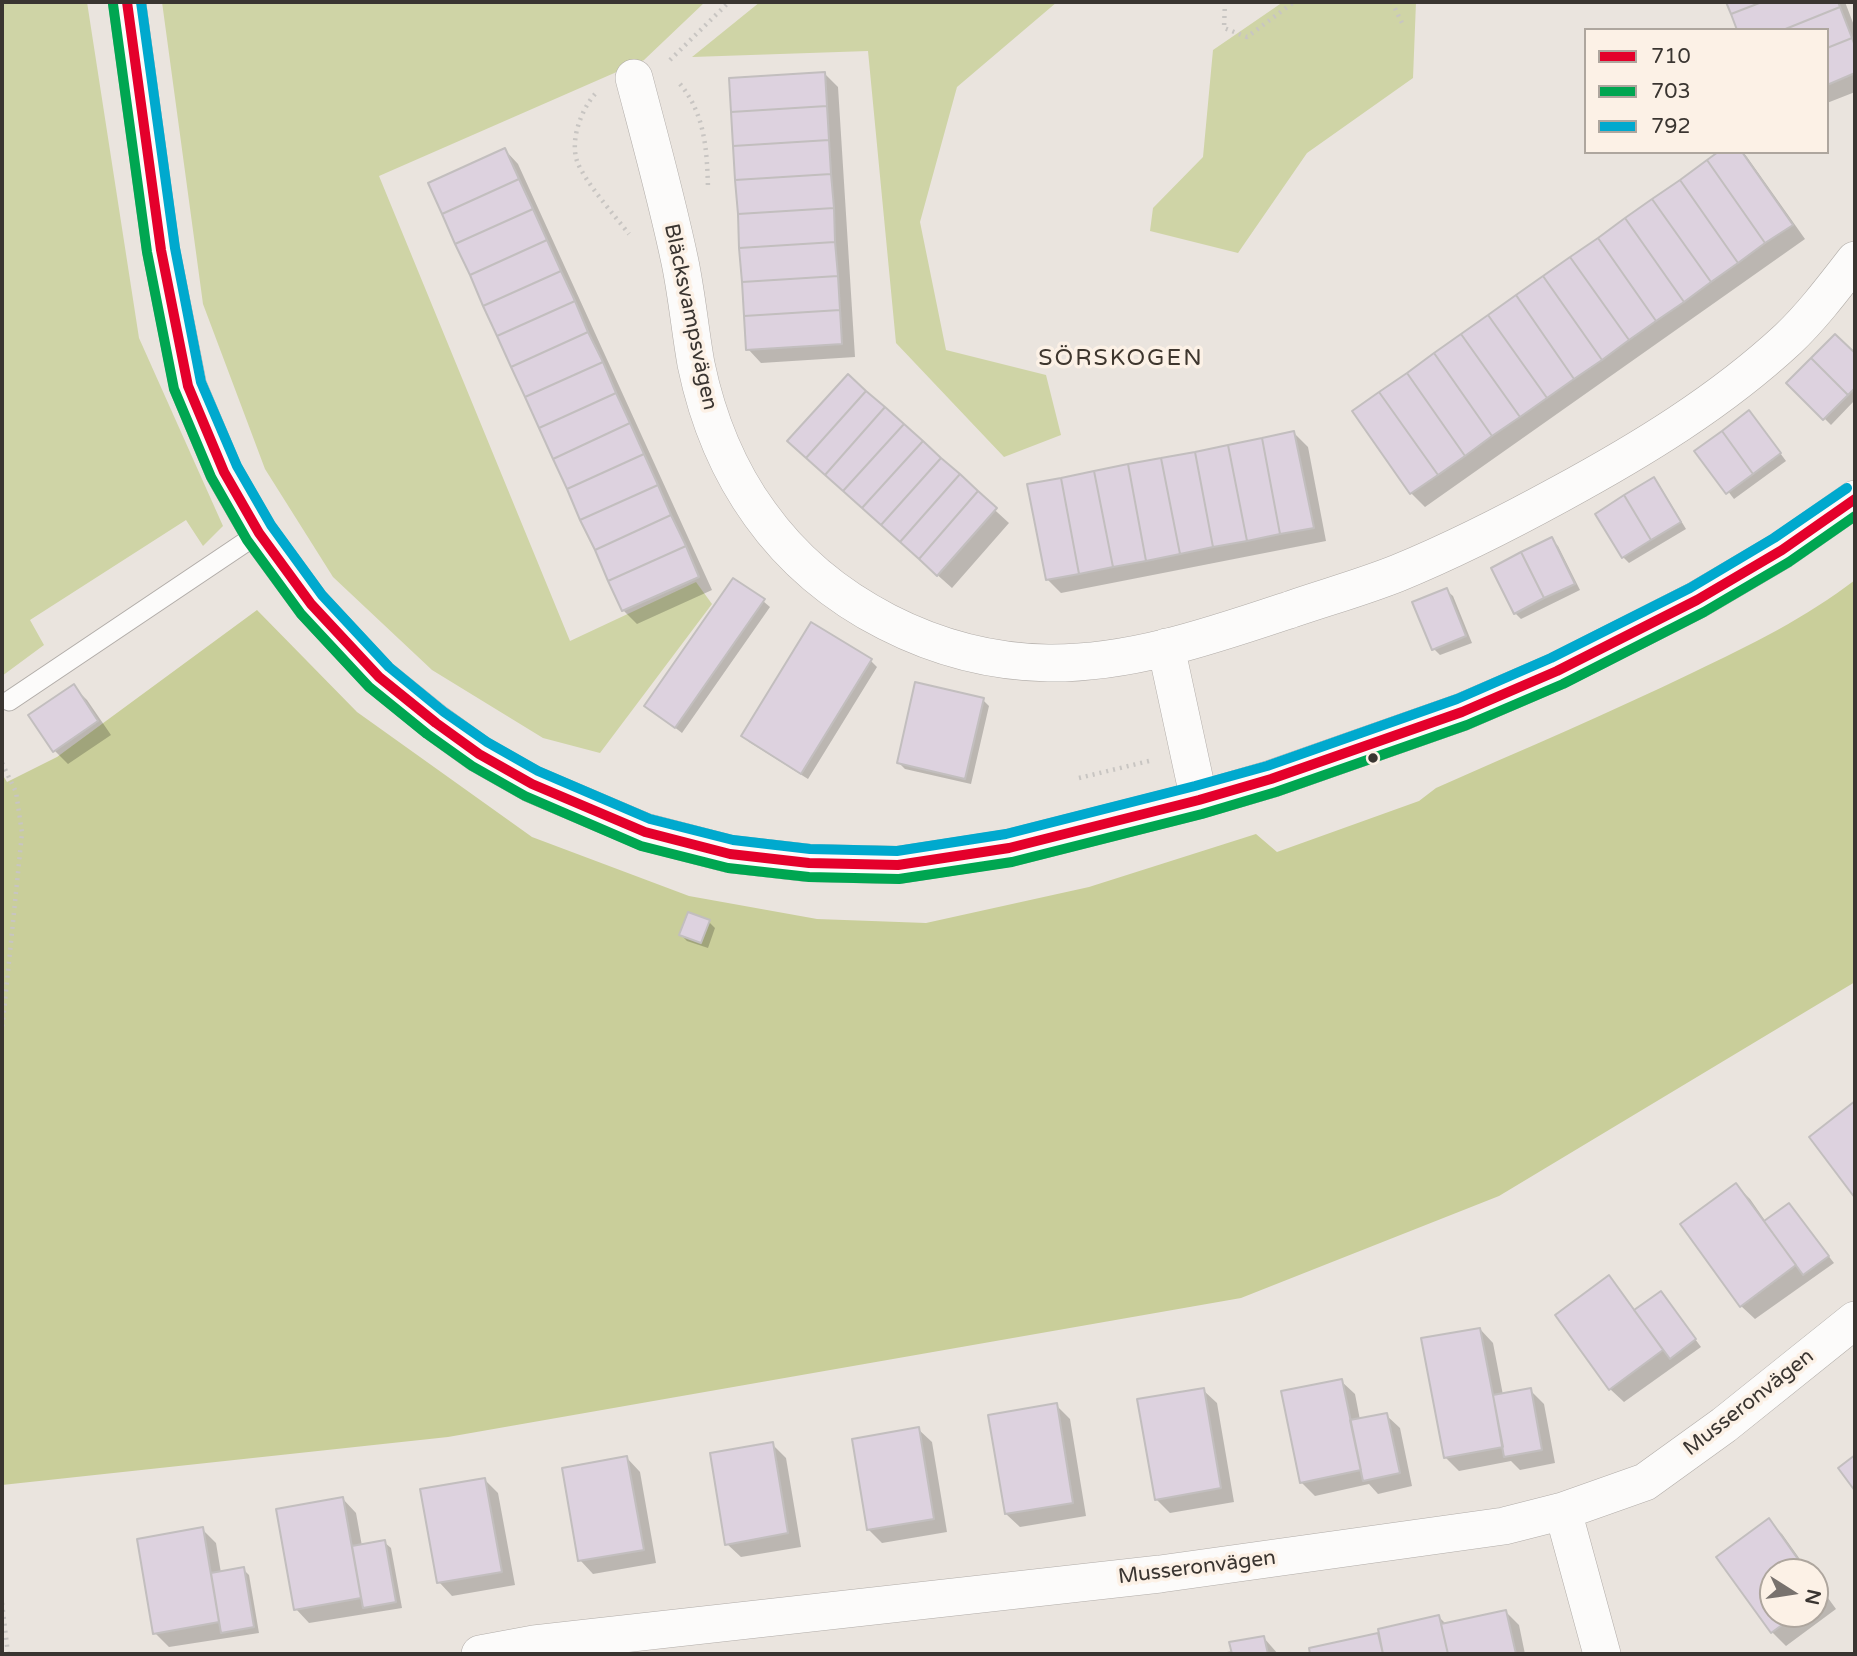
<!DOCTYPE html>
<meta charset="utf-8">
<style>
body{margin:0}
#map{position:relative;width:1857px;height:1656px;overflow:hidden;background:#eae4de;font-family:"Varela Round",sans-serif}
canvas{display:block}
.frame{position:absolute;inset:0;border:4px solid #3a3531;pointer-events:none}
.legend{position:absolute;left:1584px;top:28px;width:245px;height:126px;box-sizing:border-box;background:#fcf1e6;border:2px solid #aea69e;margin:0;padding:9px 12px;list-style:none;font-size:21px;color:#3a3531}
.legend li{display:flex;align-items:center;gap:14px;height:35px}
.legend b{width:35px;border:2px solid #aea69e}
.north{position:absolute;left:1759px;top:1558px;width:70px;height:70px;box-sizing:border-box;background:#fcf1e6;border:2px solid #aea69e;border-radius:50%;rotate:102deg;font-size:19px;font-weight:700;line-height:28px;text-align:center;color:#3a3531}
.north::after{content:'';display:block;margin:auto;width:24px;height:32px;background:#78726e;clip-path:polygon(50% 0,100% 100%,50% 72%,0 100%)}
</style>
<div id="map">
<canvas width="1857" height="1656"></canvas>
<div class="frame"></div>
<ul class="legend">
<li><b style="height:9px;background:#e4002b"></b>710</li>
<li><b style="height:9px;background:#00a651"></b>703</li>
<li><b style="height:9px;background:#00a9ce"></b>792</li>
</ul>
<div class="north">N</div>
</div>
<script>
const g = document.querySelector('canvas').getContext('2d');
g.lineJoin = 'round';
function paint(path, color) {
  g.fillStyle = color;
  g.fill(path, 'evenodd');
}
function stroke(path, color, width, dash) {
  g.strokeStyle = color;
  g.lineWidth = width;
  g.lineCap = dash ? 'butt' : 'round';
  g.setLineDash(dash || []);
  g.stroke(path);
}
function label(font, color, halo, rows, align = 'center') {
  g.font = font + ' "Varela Round",sans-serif';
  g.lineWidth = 7;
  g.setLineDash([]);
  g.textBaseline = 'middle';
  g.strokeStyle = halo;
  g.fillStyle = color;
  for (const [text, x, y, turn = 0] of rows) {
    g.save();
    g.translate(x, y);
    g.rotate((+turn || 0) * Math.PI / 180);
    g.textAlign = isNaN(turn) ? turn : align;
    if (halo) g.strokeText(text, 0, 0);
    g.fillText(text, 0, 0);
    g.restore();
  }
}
paint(new Path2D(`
 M 2,2 L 87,2 L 139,338 L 223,526 L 203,546 L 186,520 L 30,620 L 44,645 L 2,676 Z
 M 162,2 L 705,2 L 644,60 L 379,176 L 570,641 L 696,582 L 712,604 L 600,753 L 543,738 L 432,670 L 333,577 L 265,469 L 203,304 Z
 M 760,2 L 1057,2 L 957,87 L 920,222 L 946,350 L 1046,375 L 1061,435 L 1004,457 L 896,343 L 868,51 L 692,57 Z
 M 1283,2 L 1416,2 L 1413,78 L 1307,153 L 1238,253 L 1150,231 L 1153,208 L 1203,157 L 1213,50 Z`), '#cfd4a6');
paint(new Path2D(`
 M 1855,580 L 1855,982 L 1499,1196 L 1241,1298 L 448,1437 L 2,1485 L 2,774 L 7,782 L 57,757 L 257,610 L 357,712 L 532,837 L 689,896 L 817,919 L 926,923 L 1089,887 L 1256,834 L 1277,852 L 1419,801 L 1436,788 C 1522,750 1609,713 1694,672 C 1749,646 1807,617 1855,580 Z`), '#c9ce9a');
paint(new Path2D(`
 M 1728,2 L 1845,2 L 1855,28 L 1855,92 L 1827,103 L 1827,30 L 1739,30 Z
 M 825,74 L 838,87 L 855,357 L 761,363 L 748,349 Z
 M 505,150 L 518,164 L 712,590 L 637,624 L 623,610 Z
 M 1722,152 L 1743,152 L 1747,157 L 1805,239 L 1425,507 L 1411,493 L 1354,412 Z
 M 1836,336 L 1855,356 L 1855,400 L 1831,425 L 1789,383 Z
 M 848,376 L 1009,523 L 952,588 L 803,455 Z
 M 1755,419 L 1786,461 L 1734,499 L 1697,451 Z
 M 1294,433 L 1308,447 L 1326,541 L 1061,593 L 1047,579 Z
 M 1653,479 L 1660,486 L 1686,529 L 1629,563 L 1623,557 Z
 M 1552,540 L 1558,546 L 1580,590 L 1521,619 L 1515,613 Z
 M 1446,590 L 1453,596 L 1472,643 L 1440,655 L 1434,649 Z
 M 763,601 L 770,607 L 682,733 L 647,706 Z
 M 871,661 L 877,667 L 808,779 L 749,742 L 743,736 Z
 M 73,686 L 87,700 L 111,735 L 68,764 L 55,751 Z
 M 983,700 L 989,706 L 971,784 L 905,769 L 899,763 Z
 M 709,922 L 715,928 L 708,948 L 687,941 L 681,935 Z
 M 1736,1185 L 1750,1199 L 1766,1222 L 1789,1205 L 1834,1263 L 1755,1319 L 1741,1306 Z
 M 1608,1278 L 1636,1311 L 1661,1293 L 1701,1347 L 1624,1402 L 1610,1389 Z
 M 1480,1329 L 1493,1343 L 1503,1395 L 1530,1390 L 1544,1404 L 1555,1463 L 1520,1470 L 1511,1461 L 1459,1471 L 1445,1457 Z
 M 1341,1381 L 1355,1394 L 1360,1420 L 1386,1415 L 1400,1428 L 1412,1486 L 1378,1494 L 1369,1484 L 1315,1496 L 1301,1482 Z
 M 1203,1390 L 1217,1403 L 1234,1502 L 1170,1513 L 1156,1499 Z
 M 1056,1405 L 1070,1419 L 1086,1516 L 1020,1527 L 1006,1514 Z
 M 918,1429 L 932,1442 L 947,1532 L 882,1543 L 869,1530 Z
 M 772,1444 L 786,1458 L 801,1547 L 741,1557 L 727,1544 Z
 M 627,1458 L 640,1472 L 656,1563 L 593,1574 L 580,1560 Z
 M 485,1480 L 498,1493 L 515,1585 L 452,1596 L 439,1582 Z
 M 343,1499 L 356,1513 L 362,1546 L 384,1542 L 391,1548 L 402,1608 L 309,1623 L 296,1609 Z
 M 1768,1521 L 1782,1534 L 1809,1572 L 1773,1572 L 1773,1614 L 1815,1614 L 1815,1580 L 1836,1609 L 1786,1646 L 1772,1632 L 1718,1557 Z
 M 202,1529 L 216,1543 L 221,1573 L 243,1569 L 249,1575 L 259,1633 L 169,1647 L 155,1633 Z
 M 1506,1612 L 1519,1625 L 1525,1654 L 1312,1654 L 1311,1650 L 1380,1634 L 1439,1617 L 1446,1624 Z
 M 1264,1638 L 1278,1654 L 1214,1654 L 1233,1651 Z`), '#0003');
const building = new Path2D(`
 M 1726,2 L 1762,2 L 1731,14 Z
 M 1762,2 L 1838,2 L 1840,7 L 1783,30 L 1737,30 L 1731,14 Z
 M 1840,7 L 1852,38 L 1827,48 L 1827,30 L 1783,30 Z
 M 1852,38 L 1855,46 L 1855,73 L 1827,85 L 1827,48 Z
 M 825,72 L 827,106 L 731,112 L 729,78 Z
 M 827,106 L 829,140 L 733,146 L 731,112 Z
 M 829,140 L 831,174 L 735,180 L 733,146 Z
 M 505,148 L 519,179 L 442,214 L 428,183 Z
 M 1718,152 L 1742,152 L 1793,225 L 1765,243 L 1707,160 Z
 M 1707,160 L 1765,243 L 1738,263 L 1680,180 Z
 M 831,174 L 834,208 L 738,214 L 735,180 Z
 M 519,179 L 533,209 L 455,244 L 442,214 Z
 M 1680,180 L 1738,263 L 1711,282 L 1652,199 Z
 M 1652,199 L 1711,282 L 1684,302 L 1625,218 Z
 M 834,208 L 835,242 L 739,248 L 738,214 Z
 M 533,209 L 547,240 L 470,275 L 455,244 Z
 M 1625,218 L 1684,302 L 1656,321 L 1598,238 Z
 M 1598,238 L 1656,321 L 1629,340 L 1570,257 Z
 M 547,240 L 561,271 L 483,306 L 470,275 Z
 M 835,242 L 838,276 L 742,282 L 739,248 Z
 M 1570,257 L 1629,340 L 1602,360 L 1543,276 Z
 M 561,271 L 575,301 L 497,336 L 483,306 Z
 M 838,276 L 840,310 L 744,316 L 742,282 Z
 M 1543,276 L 1602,360 L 1574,379 L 1516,295 Z
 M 1516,295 L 1574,379 L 1547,398 L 1488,315 Z
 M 575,301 L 588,332 L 511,367 L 497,336 Z
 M 840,310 L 842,344 L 746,350 L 744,316 Z
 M 1488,315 L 1547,398 L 1520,417 L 1461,334 Z
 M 588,332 L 603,362 L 525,397 L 511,367 Z
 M 1461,334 L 1520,417 L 1492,436 L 1434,353 Z
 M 1835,334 L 1855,353 L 1855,388 L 1848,395 L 1811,358 Z
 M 1434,353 L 1492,436 L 1465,456 L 1407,373 Z
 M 1811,358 L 1848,395 L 1823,420 L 1786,383 Z
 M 603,362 L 616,393 L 539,428 L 525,397 Z
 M 1407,373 L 1465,456 L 1438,475 L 1379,392 Z
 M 848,374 L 866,391 L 806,458 L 787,441 Z
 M 866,391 L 885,407 L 825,475 L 806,458 Z
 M 1379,392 L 1438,475 L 1410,494 L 1352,411 Z
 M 616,393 L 630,423 L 553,459 L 539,428 Z
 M 885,407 L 904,424 L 843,491 L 825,475 Z
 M 1749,410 L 1781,453 L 1753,474 L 1722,431 Z
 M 630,423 L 644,454 L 567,489 L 553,459 Z
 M 904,424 L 923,441 L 862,508 L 843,491 Z
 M 1294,431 L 1314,528 L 1280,534 L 1262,438 Z
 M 1722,431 L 1753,474 L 1726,494 L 1694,451 Z
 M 1262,438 L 1280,534 L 1247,541 L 1228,445 Z
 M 923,441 L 941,458 L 881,525 L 862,508 Z
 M 1228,445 L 1247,541 L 1213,547 L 1195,452 Z
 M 1195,452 L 1213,547 L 1180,554 L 1161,458 Z
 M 644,454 L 658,485 L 580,520 L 567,489 Z
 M 941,458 L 960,474 L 900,542 L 881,525 Z
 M 1161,458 L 1180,554 L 1146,561 L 1128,464 Z
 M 1128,464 L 1146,561 L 1113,567 L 1094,471 Z
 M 1094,471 L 1113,567 L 1079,574 L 1061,478 Z
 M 960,474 L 978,491 L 919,559 L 900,542 Z
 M 1654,477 L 1681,522 L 1651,540 L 1624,495 Z
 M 1061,478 L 1079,574 L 1046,580 L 1027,484 Z
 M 658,485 L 671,515 L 595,550 L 580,520 Z
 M 978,491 L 997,508 L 937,576 L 919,559 Z
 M 1624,495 L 1651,540 L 1622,558 L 1595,514 Z
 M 671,515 L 686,546 L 608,581 L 595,550 Z
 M 1552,537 L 1575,584 L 1544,598 L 1521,552 Z
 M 686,546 L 699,577 L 622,611 L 608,581 Z
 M 1521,552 L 1544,598 L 1514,614 L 1491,568 Z
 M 733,578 L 765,599 L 675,728 L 644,706 Z
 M 1447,588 L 1466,636 L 1432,650 L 1412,602 Z
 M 811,622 L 872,659 L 801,774 L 741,736 Z
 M 915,682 L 984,698 L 965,779 L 897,763 Z
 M 74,684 L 98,721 L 53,752 L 28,715 Z
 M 688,912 L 710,920 L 701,943 L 679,935 Z
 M 1855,1101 L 1855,1198 L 1809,1137 Z
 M 1736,1183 L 1796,1265 L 1740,1307 L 1680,1224 Z
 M 1789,1203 L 1829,1256 L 1803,1275 L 1764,1221 Z
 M 1609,1275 L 1663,1350 L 1609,1390 L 1555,1315 Z
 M 1661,1291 L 1696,1339 L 1670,1359 L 1634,1310 Z
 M 1480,1328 L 1503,1447 L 1444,1458 L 1421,1338 Z
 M 1342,1379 L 1361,1470 L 1300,1483 L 1281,1391 Z
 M 1204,1388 L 1221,1488 L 1155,1500 L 1137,1399 Z
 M 1531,1388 L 1542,1450 L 1504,1457 L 1493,1395 Z
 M 1057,1403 L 1073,1503 L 1005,1514 L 988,1415 Z
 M 1387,1413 L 1400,1473 L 1363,1481 L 1350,1420 Z
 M 919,1427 L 934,1519 L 867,1530 L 852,1439 Z
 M 773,1442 L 788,1533 L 725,1545 L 710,1453 Z
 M 1855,1455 L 1855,1491 L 1838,1468 Z
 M 627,1456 L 644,1550 L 578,1561 L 562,1468 Z
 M 485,1478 L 502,1572 L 437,1583 L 420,1489 Z
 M 343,1497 L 361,1598 L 294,1610 L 276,1509 Z
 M 1769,1518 L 1807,1572 L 1773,1572 L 1773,1614 L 1797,1614 L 1771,1633 L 1716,1557 Z
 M 203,1527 L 219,1622 L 153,1634 L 137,1539 Z
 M 385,1540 L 396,1602 L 363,1608 L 352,1546 Z
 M 244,1567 L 254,1627 L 221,1633 L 211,1573 Z
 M 1506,1610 L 1516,1654 L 1448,1654 L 1441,1624 Z
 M 1439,1615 L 1448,1654 L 1383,1654 L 1378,1629 Z
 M 1378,1633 L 1383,1654 L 1310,1654 L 1309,1648 Z
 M 1264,1636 L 1268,1654 L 1232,1654 L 1229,1642 Z`);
paint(building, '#ddd2df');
stroke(building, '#c2bebe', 2);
const lane = new Path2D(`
 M 9,701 L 259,533`);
const street = new Path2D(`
 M 127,2 L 161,250 L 188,386 L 224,472 L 259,533 L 311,604 L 379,677 L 436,723 L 479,754 L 532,784 L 645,832 L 730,854 L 809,863 L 898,865 L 1009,848 L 1199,800 L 1271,779 L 1462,712 L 1557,671 L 1697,600 L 1782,550 L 1855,499
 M 634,78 C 650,139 667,200 680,262 C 687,296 690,330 696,364 C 707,417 728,470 760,514 C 825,605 937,661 1048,663 C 1131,664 1214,635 1292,609 C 1327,597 1363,587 1398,573 C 1454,550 1507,523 1560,494 C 1641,450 1720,402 1788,339 C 1813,315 1834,287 1855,260
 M 1166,647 L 1199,800
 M 1563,1511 L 1602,1654
 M 480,1654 L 534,1644 L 1160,1574 L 1504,1526 L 1563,1511 L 1645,1482 L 1724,1425 L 1855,1320`);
stroke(lane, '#b1aca8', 21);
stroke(street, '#b1aca8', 38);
stroke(new Path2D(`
 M 1225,2 L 1224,28 L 1247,37 L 1294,2
 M 1392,2 L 1402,23
 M 670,60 L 729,2
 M 680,84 C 705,114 707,150 708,188
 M 595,94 C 581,110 570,140 577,161 C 584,181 615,216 629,234
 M 2,763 L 16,792 L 22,833 L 2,1031
 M 1079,778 L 1149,761
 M 2,1603 L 8,1654`), '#c8c5c2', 4.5, [2, 5]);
stroke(lane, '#fcfbfa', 19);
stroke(street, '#fcfbfa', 37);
stroke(new Path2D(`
 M 127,2 L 161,250 L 188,386 L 224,472 L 259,533 L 311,604 L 379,677 L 436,723 L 479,754 L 532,784 L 645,832 L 730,854 L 809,863 L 898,865 L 1009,848 L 1199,800 L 1271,779 L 1462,712 L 1557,671 L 1697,600 L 1782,550 L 1855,499`), '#e4002b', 10);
stroke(new Path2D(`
 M 113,4 L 147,252 L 174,389 L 211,477 L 247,540 L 301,614 L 369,687 L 427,734 L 472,766 L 525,796 L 641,846 L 728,868 L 809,877 L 899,879 L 1012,862 L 1202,814 L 1276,792 L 1467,725 L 1563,684 L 1704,612 L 1789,562 L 1855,516`), '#00a651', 10);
stroke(new Path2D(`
 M 141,2 L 175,248 L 201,382 L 237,466 L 271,525 L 322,595 L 389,667 L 444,712 L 487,742 L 538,771 L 650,819 L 733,840 L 810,849 L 897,851 L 1006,834 L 1195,786 L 1267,766 L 1457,699 L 1551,658 L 1690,588 L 1774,538 L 1847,488`), '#00a9ce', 10);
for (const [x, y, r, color] of [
 [1373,758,6,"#3a3531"]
]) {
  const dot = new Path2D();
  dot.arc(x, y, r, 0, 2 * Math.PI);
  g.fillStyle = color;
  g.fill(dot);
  stroke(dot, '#fcf1e6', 2.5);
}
label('21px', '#3a3531', '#fcf1e6', [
 ["Bläcksvampsvägen",690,317,78],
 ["Musseronvägen",1749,1403,-38],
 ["Musseronvägen",1197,1568,-7]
]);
g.letterSpacing = '2px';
label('23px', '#3e362e', '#fcf1e6', [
 ["SÖRSKOGEN",1121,359]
]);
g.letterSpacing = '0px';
</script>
